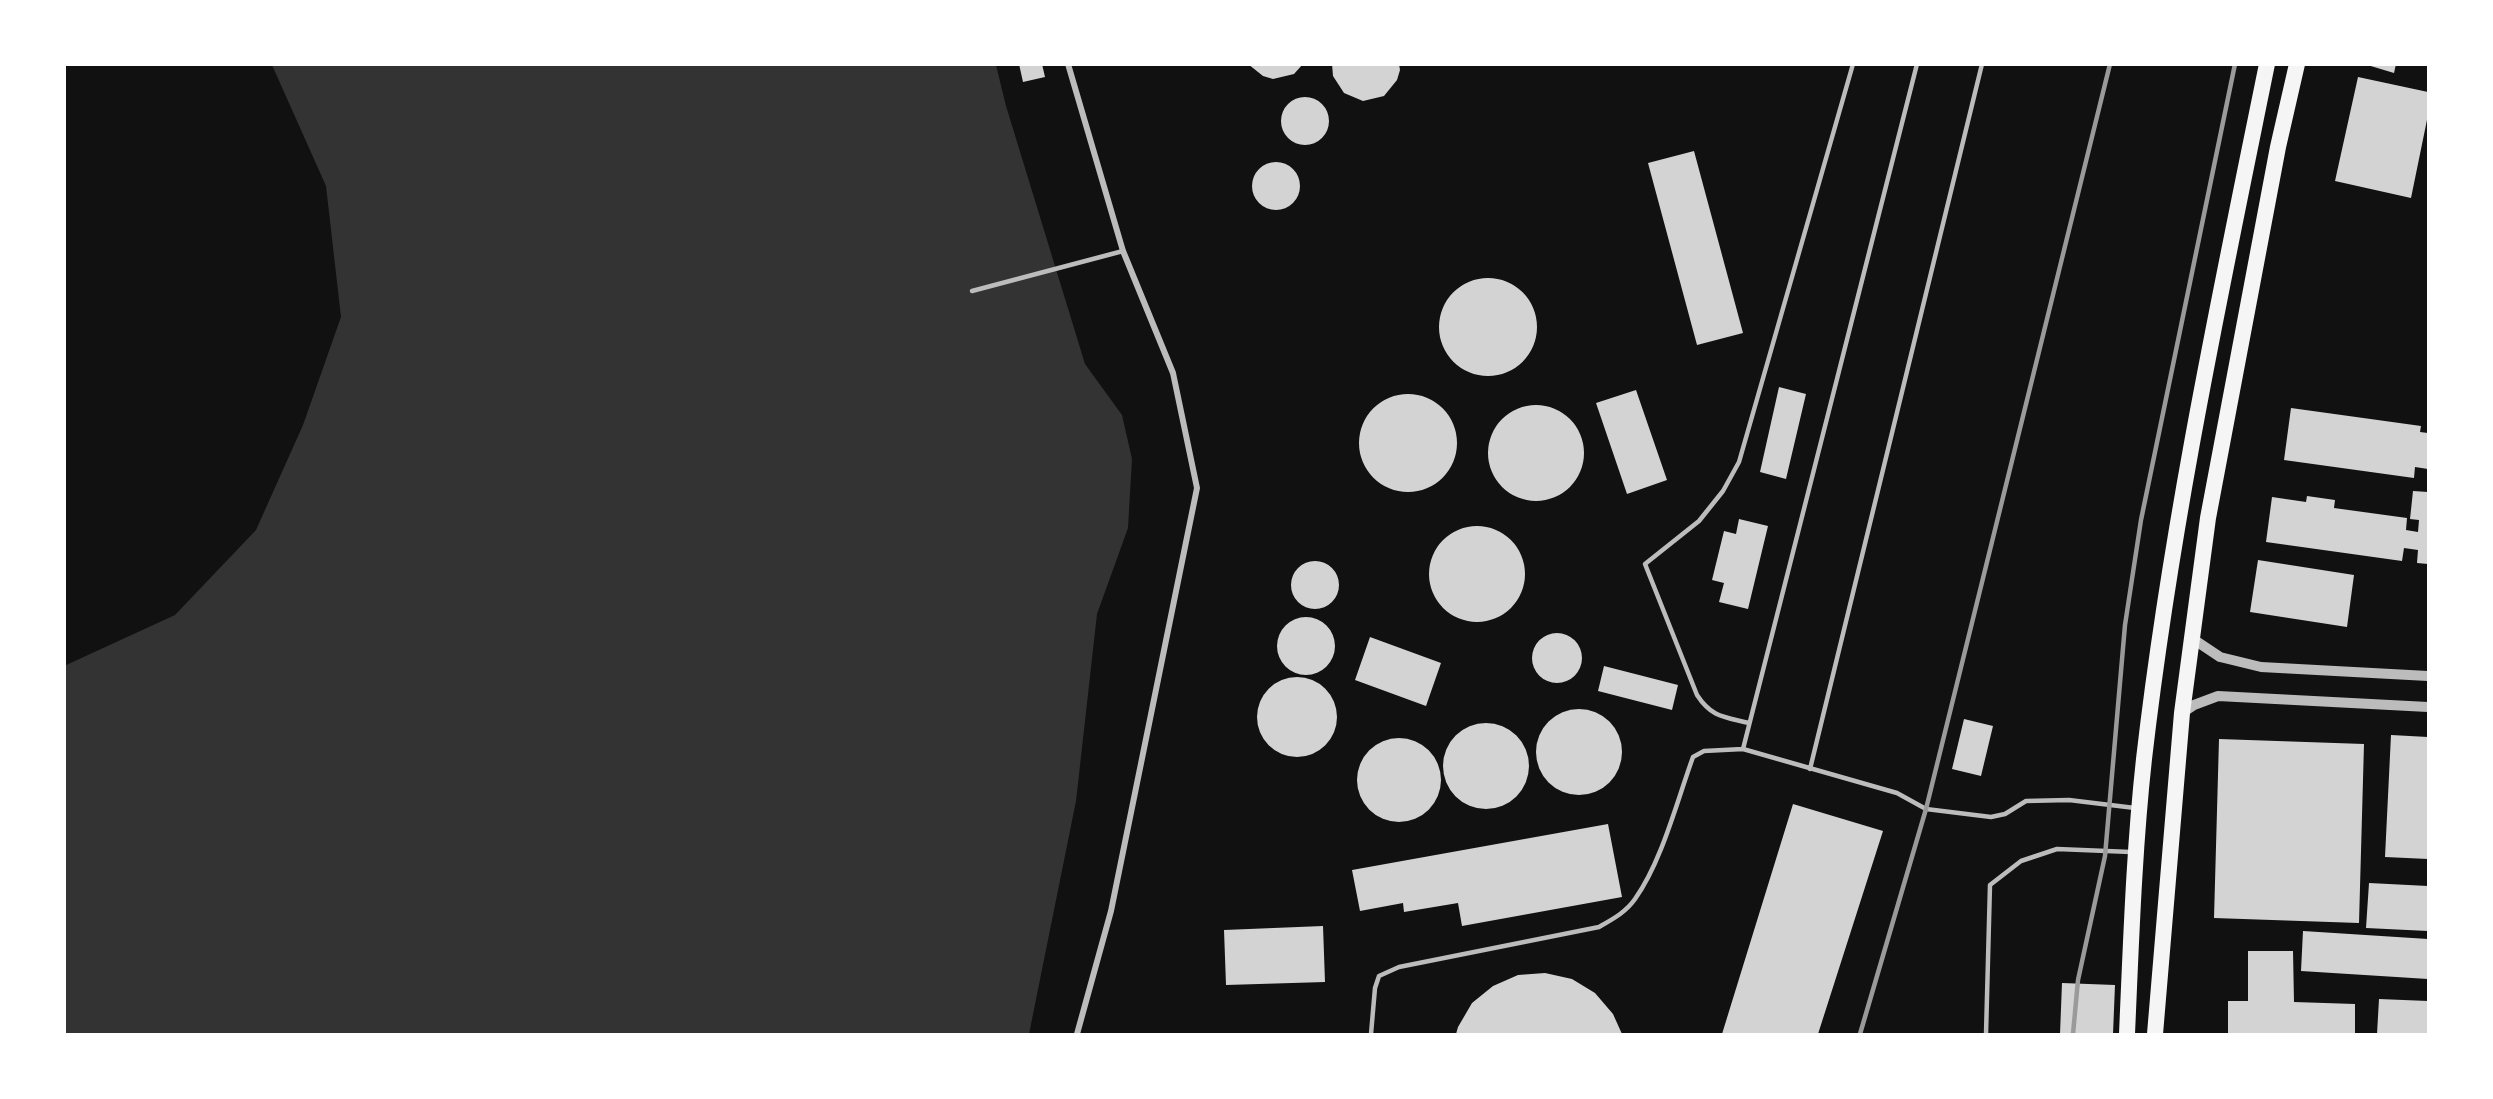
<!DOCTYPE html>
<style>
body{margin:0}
#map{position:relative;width:2493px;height:1099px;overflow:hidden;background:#111;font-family:Manrope,sans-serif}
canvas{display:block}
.frame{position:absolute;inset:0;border:66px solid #fff;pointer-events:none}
</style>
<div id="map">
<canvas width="2493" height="1099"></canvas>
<div class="frame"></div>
</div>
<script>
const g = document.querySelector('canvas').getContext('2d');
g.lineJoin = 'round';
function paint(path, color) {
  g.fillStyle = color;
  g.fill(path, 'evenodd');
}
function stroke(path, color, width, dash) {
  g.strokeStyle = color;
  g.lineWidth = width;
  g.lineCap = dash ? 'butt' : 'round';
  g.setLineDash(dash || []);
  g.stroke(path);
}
paint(new Path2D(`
 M 272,65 L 996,65 L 1006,106 L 1085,364 L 1122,415 L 1132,459 L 1128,528 L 1097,614 L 1076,801 L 1029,1034 L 65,1034 L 64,666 L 175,615 L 256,530 L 303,425 L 341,317 L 326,186 Z`), '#333');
paint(new Path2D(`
 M 1019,64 L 1042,64 L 1045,77 L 1023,82 Z
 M 1248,64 L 1303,64 L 1294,74 L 1273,79 L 1263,76 Z
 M 1332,64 L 1399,64 L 1400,70 L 1397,80 L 1384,96 L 1363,101 L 1344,93 L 1333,76 Z
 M 2364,64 L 2396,64 L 2394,73 Z
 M 2358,77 L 2428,92 L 2428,115 L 2411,198 L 2335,181 Z
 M1281 121a24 24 0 1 1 48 0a24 24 0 1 1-48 0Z
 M 1694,151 L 1743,333 L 1697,345 L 1648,163 Z
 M1252 186a24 24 0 1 1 48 0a24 24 0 1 1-48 0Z
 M1439 327a49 49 0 1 1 98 0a49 49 0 1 1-98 0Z
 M 1779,387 L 1806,394 L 1786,479 L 1760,472 Z
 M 1636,390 L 1667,480 L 1627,494 L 1596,403 Z
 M1359 443a49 49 0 1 1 98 0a49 49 0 1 1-98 0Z
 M1488 453a48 48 0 1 1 96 0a48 48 0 1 1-96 0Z
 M 2291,408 L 2421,426 L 2420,432 L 2428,433 L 2428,469 L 2415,467 L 2414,478 L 2284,460 Z
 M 2413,491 L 2428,492 L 2428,564 L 2417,563 L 2418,550 L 2404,548 L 2402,561 L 2266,542 L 2272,497 L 2306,502 L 2307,496 L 2335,500 L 2334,508 L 2407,518 L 2406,530 L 2418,532 L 2419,520 L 2410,519 Z
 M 1739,519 L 1768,526 L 1748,609 L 1719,602 L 1724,583 L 1712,580 L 1724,531 L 1736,534 Z
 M1429 574a48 48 0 1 1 96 0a48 48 0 1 1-96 0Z
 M 2258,560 L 2354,575 L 2347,627 L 2250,612 Z
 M1291 585a24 24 0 1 1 48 0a24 24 0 1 1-48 0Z
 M1277 646a29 29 0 1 1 58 0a29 29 0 1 1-58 0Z
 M1532 658a25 25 0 1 1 50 0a25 25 0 1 1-50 0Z
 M 1370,637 L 1441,663 L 1426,706 L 1355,680 Z
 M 1604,666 L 1678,685 L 1672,710 L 1598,691 Z
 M1257 717a40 40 0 1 1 80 0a40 40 0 1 1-80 0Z
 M1536 752a43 43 0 1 1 86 0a43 43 0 1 1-86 0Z
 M 1964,719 L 1993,726 L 1981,776 L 1952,769 Z
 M1443 766a43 43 0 1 1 86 0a43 43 0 1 1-86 0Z
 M 2391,735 L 2428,737 L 2428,859 L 2385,857 Z
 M1357 780a42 42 0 1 1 84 0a42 42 0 1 1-84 0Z
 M 2219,739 L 2364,744 L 2359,923 L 2214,918 Z
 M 1793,804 L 1883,831 L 1818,1034 L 1722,1034 Z
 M 1608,824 L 1622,897 L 1462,926 L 1458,903 L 1404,912 L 1403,903 L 1360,911 L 1352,870 Z
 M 2369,883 L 2428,886 L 2428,931 L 2366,928 Z
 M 1323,926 L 1325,982 L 1226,985 L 1224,930 Z
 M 2303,931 L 2428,939 L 2428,979 L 2301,971 Z
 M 2248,951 L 2293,951 L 2294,1002 L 2355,1004 L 2355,1034 L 2228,1034 L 2228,1001 L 2248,1001 Z
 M 1545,973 L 1572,979 L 1595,993 L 1613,1014 L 1622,1034 L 1456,1034 L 1458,1027 L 1472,1003 L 1493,986 L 1518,975 Z
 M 2062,983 L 2115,985 L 2113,1034 L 2060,1034 Z
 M 2379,999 L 2428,1001 L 2428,1034 L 2377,1034 Z`), '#d3d3d3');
stroke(new Path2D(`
 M 972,291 L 1123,251
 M 1749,723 C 1725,717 1712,718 1697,695 L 1645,564 L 1699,521 L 1723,491 L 1739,462 L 1853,64
 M 1743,749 L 1917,64
 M 1810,769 L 1982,64
 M 1371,1034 L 1375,988 L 1379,976 L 1399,967 L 1599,927 C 1613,919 1626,912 1635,899 C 1662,861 1677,801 1693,757 L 1704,751 L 1743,749 L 1897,793 L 1926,809 L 1991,817 L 2005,814 L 2026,801 L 2069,800 L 2135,808
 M 1986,1034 L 1990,885 L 2021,861 L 2057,849 L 2131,852`), '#bcbcbc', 4.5);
stroke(new Path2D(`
 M 1068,64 L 1123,251 L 1173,373 L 1197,488 L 1111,911 L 1077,1034`), '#bcbcbc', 6);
stroke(new Path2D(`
 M 2193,639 L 2220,657 L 2261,667 L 2428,676
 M 2182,713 L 2194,705 L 2218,696 L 2428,707`), '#bcbcbc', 10);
stroke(new Path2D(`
 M 2127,1034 C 2131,943 2134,850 2144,759 C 2171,525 2220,295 2267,64
 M 2155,1034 L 2182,713 L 2208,518 L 2278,147 L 2297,64`), '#f5f5f5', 16);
stroke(new Path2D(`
 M 1860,1034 L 1926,809 L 2110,64
 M 2073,1034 L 2078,980 L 2105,856 L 2125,625 L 2141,520 L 2235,64`), '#9a9a9a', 4.5);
</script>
